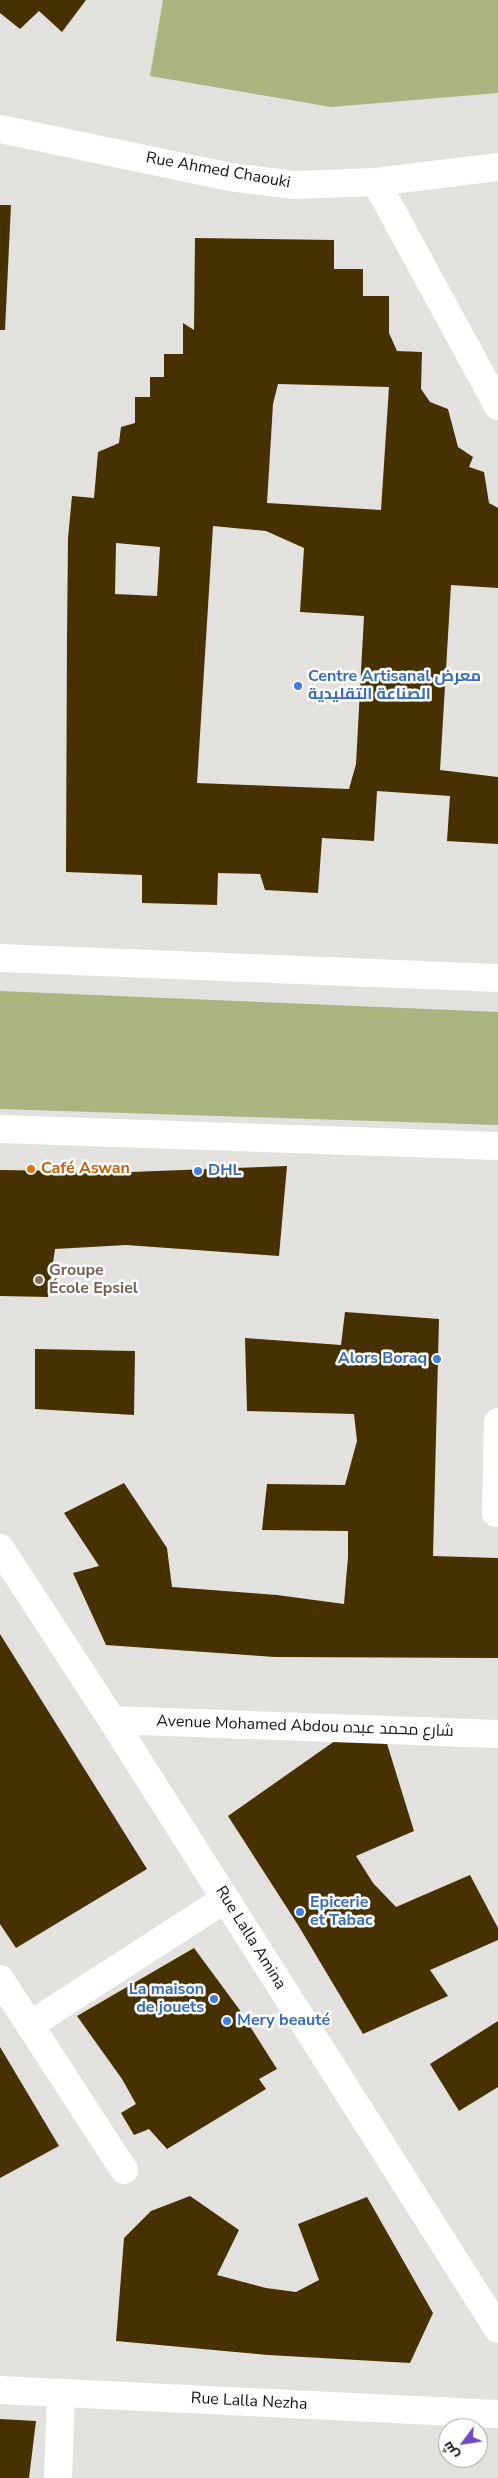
<!DOCTYPE html>
<meta charset="utf-8">
<style>
body{margin:0}
#map{position:relative;width:498px;height:2478px;overflow:hidden;background:#e2e1de;font-family:"Nunito Sans",Cairo,sans-serif}
canvas{display:block}
.north{position:absolute;left:438px;top:2418px;width:50px;height:50px;box-sizing:border-box;background:#fff;border:1px solid #a1a0a0;border-radius:50%;rotate:239deg;font-size:14px;font-weight:700;line-height:20px;text-align:center;color:#131211}
.north::after{content:'';display:block;margin:auto;width:18px;height:22px;background:#7048c0;clip-path:polygon(50% 0,100% 100%,50% 72%,0 100%)}
</style>
<div id="map">
<canvas width="498" height="2478"></canvas>
<div class="north">ش</div>
</div>
<script>
const g = document.querySelector('canvas').getContext('2d');
g.lineJoin = 'round';
function paint(path, color) {
  g.fillStyle = color;
  g.fill(path, 'evenodd');
}
function stroke(path, color, width, dash) {
  g.strokeStyle = color;
  g.lineWidth = width;
  g.lineCap = dash ? 'butt' : 'round';
  g.setLineDash(dash || []);
  g.stroke(path);
}
function label(font, color, halo, rows, align = 'center') {
  g.font = font + ' "Nunito Sans",Cairo,sans-serif';
  g.lineWidth = 5;
  g.setLineDash([]);
  g.textBaseline = 'middle';
  g.strokeStyle = halo;
  g.fillStyle = color;
  for (const [text, x, y, turn = 0] of rows) {
    g.save();
    g.translate(x, y);
    g.rotate((+turn || 0) * Math.PI / 180);
    g.textAlign = isNaN(turn) ? turn : align;
    if (halo) g.strokeText(text, 0, 0);
    g.fillText(text, 0, 0);
    g.restore();
  }
}
paint(new Path2D(`
 M 163,0 L 498,0 L 498,93 L 331,107 L 150,76 Z
 M 0,991 L 498,1012 L 498,1125 L 0,1109 Z`), '#aab480');
paint(new Path2D(`
 M 0,0 L 86,0 L 62,32 L 39,11 L 20,29 L 0,13 Z
 M 0,205 L 11,205 L 5,330 L 0,330 Z
 M 195,238 L 334,240 L 334,269 L 363,269 L 363,296 L 389,296 L 389,333 L 397,351 L 422,352 L 421,389 L 430,402 L 448,409 L 458,447 L 473,457 L 469,467 L 484,472 L 489,503 L 498,508 L 498,588 L 451,585 L 440,770 L 498,777 L 498,844 L 447,841 L 450,796 L 377,791 L 374,841 L 322,838 L 318,893 L 265,890 L 260,874 L 218,873 L 217,905 L 142,903 L 142,875 L 66,872 L 67,635 L 68,538 L 72,496 L 94,498 L 98,452 L 119,443 L 121,427 L 135,423 L 135,397 L 150,397 L 150,377 L 164,377 L 164,354 L 183,354 L 183,323 L 194,330 ZM 278,384 L 389,387 L 381,510 L 267,503 L 273,404 ZM 213,526 L 266,531 L 304,548 L 300,612 L 364,616 L 356,764 L 349,789 L 197,783 ZM 116,543 L 160,547 L 157,596 L 115,594 Z
 M 287,1166 L 279,1256 L 126,1245 L 55,1249 L 48,1297 L 0,1296 L 0,1170 L 131,1172 Z
 M 345,1312 L 439,1319 L 433,1556 L 498,1558 L 498,1658 L 275,1657 L 106,1645 L 73,1573 L 99,1566 L 64,1513 L 124,1483 L 167,1548 L 172,1587 L 277,1595 L 344,1604 L 348,1557 L 348,1531 L 262,1530 L 267,1484 L 345,1485 L 357,1441 L 354,1414 L 247,1411 L 245,1338 L 341,1345 Z
 M 35,1349 L 135,1351 L 134,1415 L 35,1409 Z
 M 0,1634 L 147,1869 L 16,1948 L 0,1924 Z
 M 349,1731 L 384,1734 L 414,1831 L 356,1856 L 373,1883 L 396,1907 L 470,1875 L 498,1928 L 498,1940 L 430,1970 L 448,1996 L 363,2034 L 298,1925 L 228,1816 Z
 M 194,1948 L 239,2009 L 277,2069 L 259,2079 L 266,2089 L 167,2149 L 149,2129 L 134,2135 L 121,2113 L 136,2104 L 122,2079 L 77,2016 Z
 M 498,2021 L 498,2087 L 459,2111 L 430,2064 Z
 M 0,2047 L 59,2146 L 0,2178 Z
 M 190,2196 L 239,2230 L 217,2275 L 266,2288 L 296,2292 L 319,2280 L 298,2224 L 367,2197 L 433,2313 L 410,2363 L 268,2355 L 116,2341 L 124,2238 L 151,2211 Z
 M 0,2419 L 36,2421 L 29,2478 L 0,2478 Z`), '#483100');
stroke(new Path2D(`
 M 0,129 L 230,177 L 294,185 L 376,182 L 498,167
 M 376,182 L 498,406
 M 498,1422 L 496,1513 L 498,1513
 M 0,1548 L 112,1720 L 498,2329
 M 112,1720 L 498,1734
 M 0,1979 L 124,2170
 M 30,2025 L 225,1899
 M 0,2390 L 498,2414
 M 58,2478 L 61,2393`), '#fff', 28);
stroke(new Path2D(`
 M 0,958 L 498,978
 M 0,1129 L 498,1146`), '#fff', 28);
for (const [x, y, r, color] of [
 [298,686,5,"#3f7fe0"],
 [31,1169,5,"#e8710a"],
 [198,1171,5,"#3f7fe0"],
 [39,1280,5,"#8d6e63"],
 [437,1359,5,"#3f7fe0"],
 [300,1912,5,"#3f7fe0"],
 [214,1999,5,"#3f7fe0"],
 [227,2021,5,"#3f7fe0"]
]) {
  const dot = new Path2D();
  dot.arc(x, y, r, 0, 2 * Math.PI);
  g.fillStyle = color;
  g.fill(dot);
  stroke(dot, '#fff', 2);
}
label('16px', '#131211', '#fff', [
 ["Rue Ahmed Chaouki",218,171,10],
 ["Avenue Mohamed Abdou شارع محمد عبده",305,1727,2],
 ["Rue Lalla Amina",250,1938,58],
 ["Rue Lalla Nezha",249,2402,3]
]);
label('bold 16px', '#366cbe', '#fff', [
 ["Centre Artisanal معرض",308,677],
 ["الصناعة التقليدية",308,695],
 ["DHL",208,1171],
 ["Alors Boraq",427,1359,"right"],
 ["Epicerie",310,1903],
 ["et Tabac",310,1921],
 ["La maison",204,1990,"right"],
 ["de jouets",204,2008,"right"],
 ["Mery beauté",237,2021]
], 'left');
label('bold 16px', '#c56008', '#fff', [
 ["Café Aswan",41,1169]
], 'left');
label('bold 16px', '#785e54', '#fff', [
 ["Groupe",49,1271],
 ["École Epsiel",49,1289]
], 'left');
</script>
